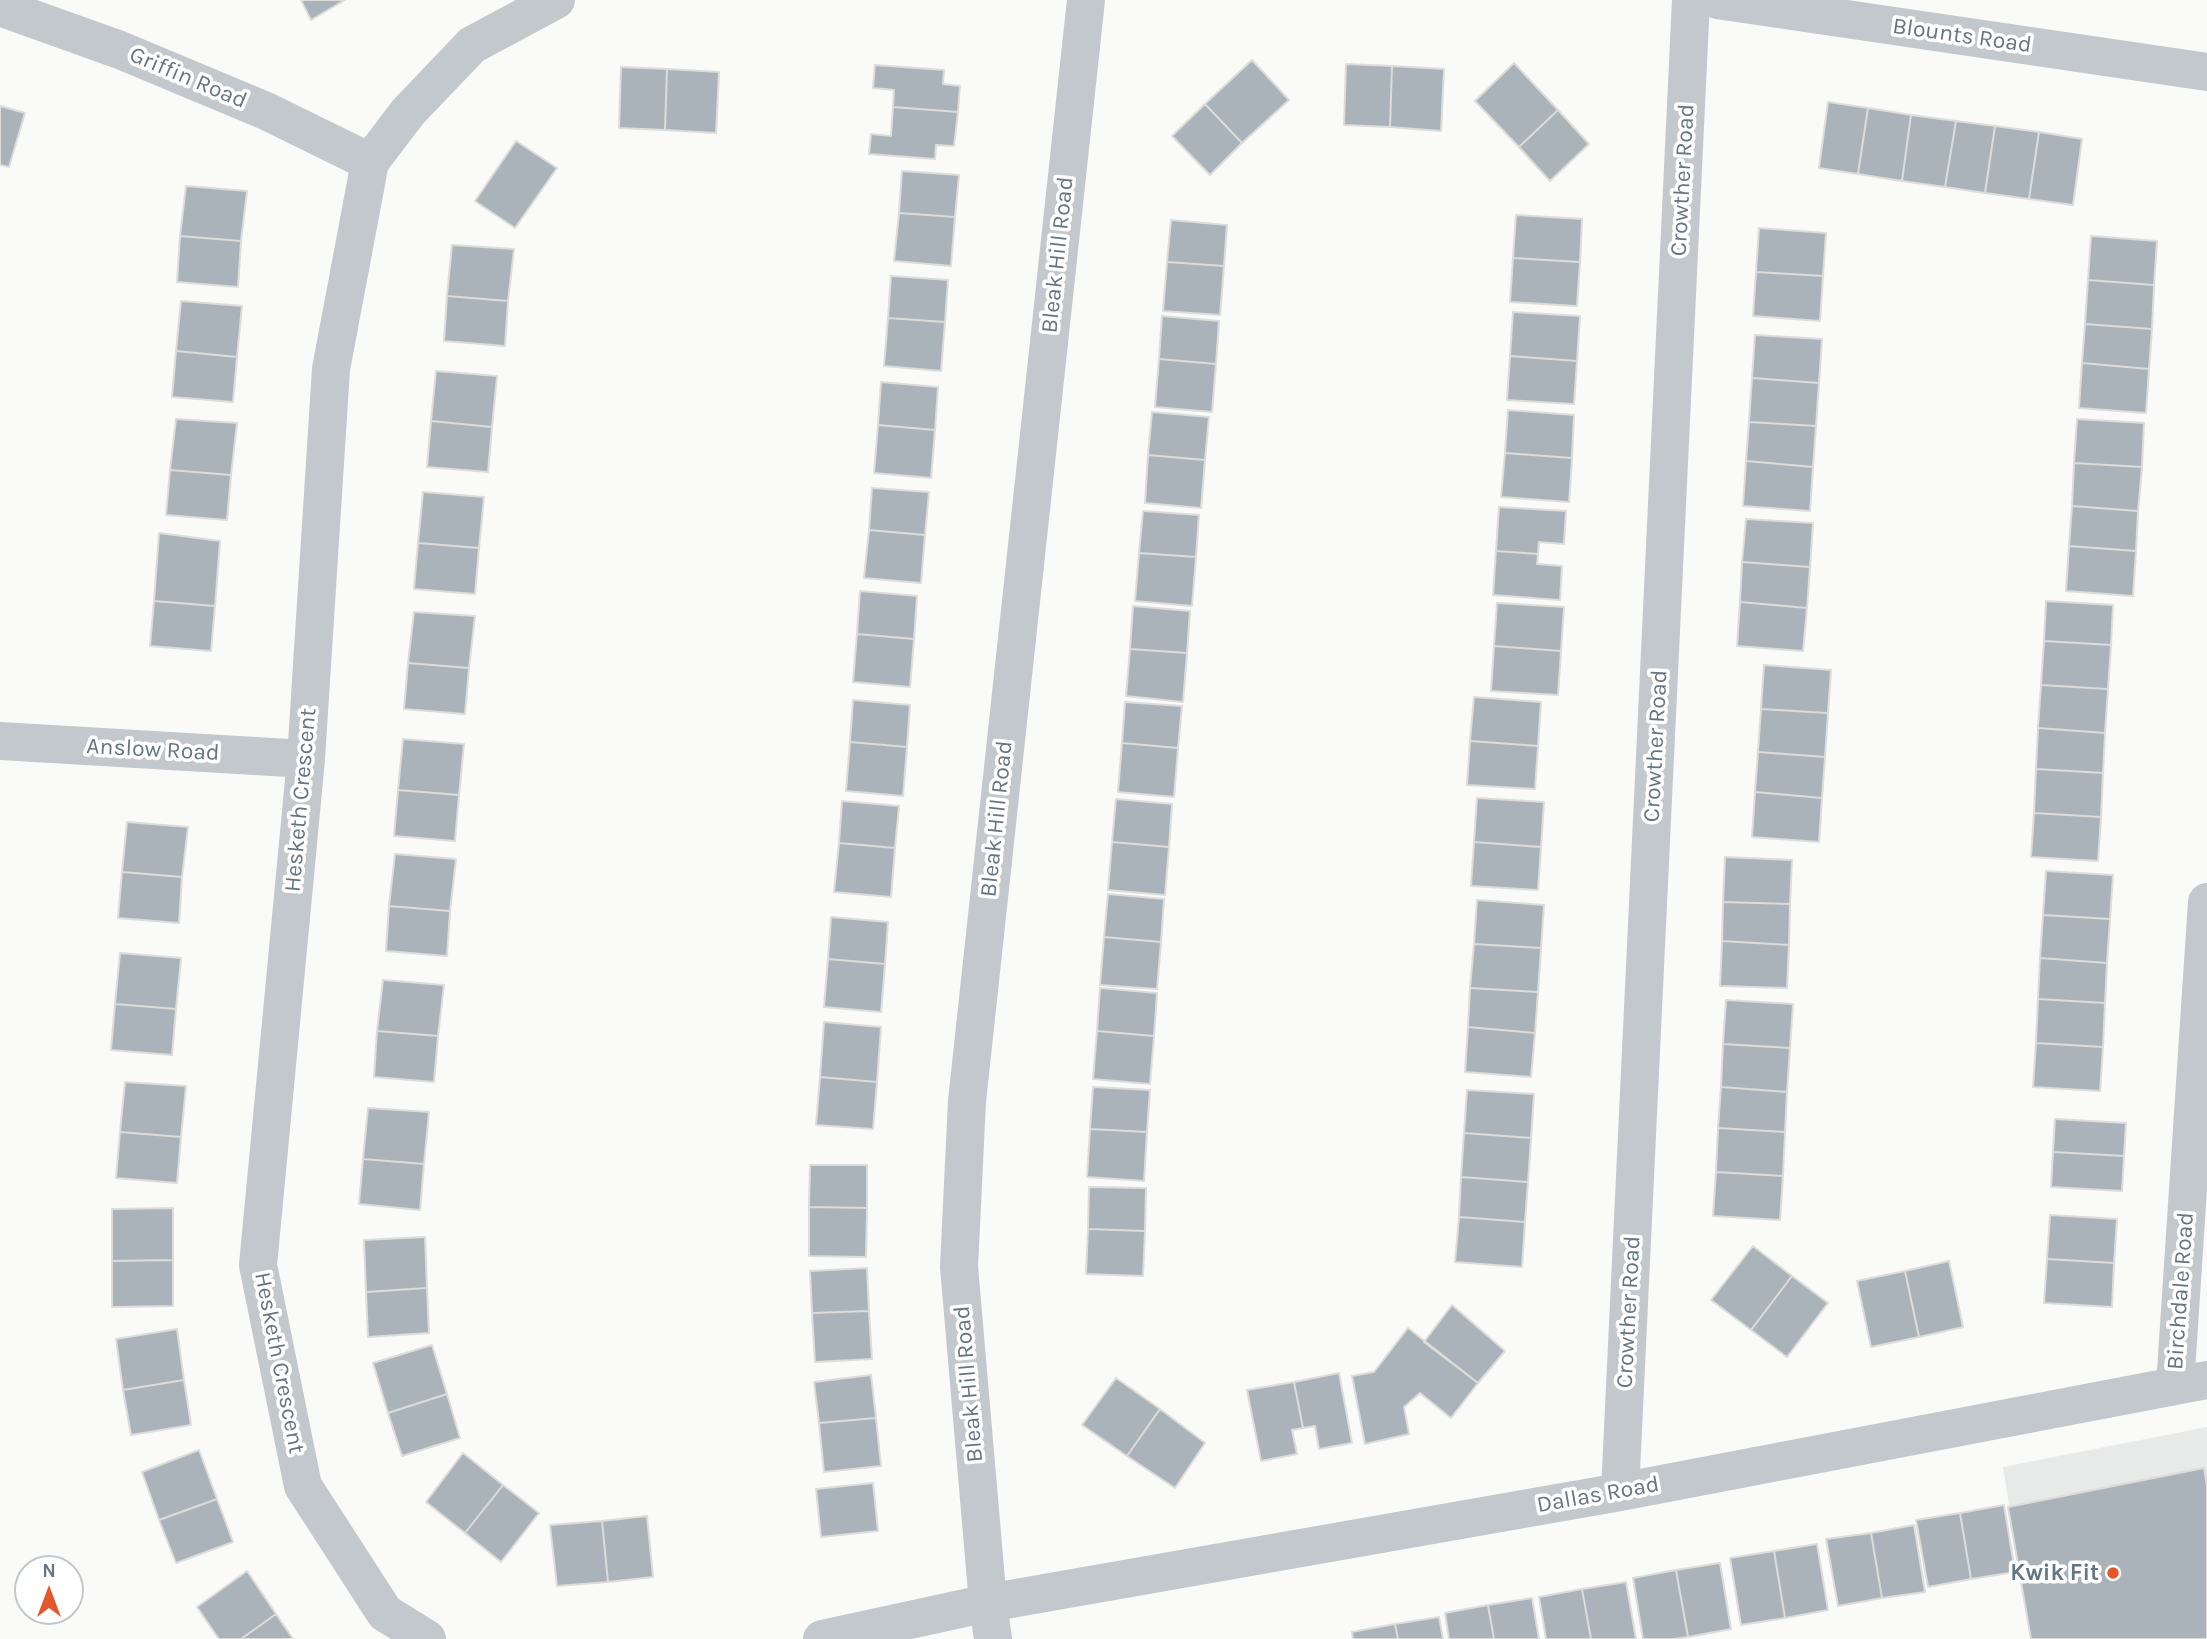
<!DOCTYPE html>
<style>
body{margin:0}
#map{position:relative;width:2207px;height:1639px;overflow:hidden;background:#fafaf8;font-family:Karla,sans-serif}
canvas{display:block}
.north{position:absolute;left:14px;top:1555px;width:70px;height:70px;box-sizing:border-box;background:#fff;border:2px solid #c1c8cd;border-radius:50%;rotate:0deg;font-size:19px;font-weight:700;line-height:28px;text-align:center;color:#657683}
.north::after{content:'';display:block;margin:auto;width:24px;height:32px;background:#e4572e;clip-path:polygon(50% 0,100% 100%,50% 72%,0 100%)}
</style>
<div id="map">
<canvas width="2207" height="1639"></canvas>
<div class="north">N</div>
</div>
<script>
const g = document.querySelector('canvas').getContext('2d');
g.lineJoin = 'round';
function paint(path, color) {
  g.fillStyle = color;
  g.fill(path, 'evenodd');
}
function stroke(path, color, width, dash) {
  g.strokeStyle = color;
  g.lineWidth = width;
  g.lineCap = dash ? 'butt' : 'round';
  g.setLineDash(dash || []);
  g.stroke(path);
}
function label(font, color, halo, rows, align = 'center') {
  g.font = font + ' Karla,sans-serif';
  g.lineWidth = 7;
  g.setLineDash([]);
  g.textBaseline = 'middle';
  g.strokeStyle = halo;
  g.fillStyle = color;
  for (const [text, x, y, turn = 0] of rows) {
    g.save();
    g.translate(x, y);
    g.rotate((+turn || 0) * Math.PI / 180);
    g.textAlign = isNaN(turn) ? turn : align;
    if (halo) g.strokeText(text, 0, 0);
    g.fillText(text, 0, 0);
    g.restore();
  }
}
paint(new Path2D(`
 M 2207,1427 L 2207,1639 L 2030,1639 L 2003,1467 Z`), '#e8e9e9');
const building = new Path2D(`
 M 301,0 L 345,0 L 311,20 Z
 M 1252,60 L 1289,100 L 1242,143 L 1205,104 Z
 M 1514,63 L 1558,110 L 1519,147 L 1475,101 Z
 M 1346,64 L 1392,66 L 1390,127 L 1344,125 Z
 M 875,65 L 944,70 L 943,84 L 960,86 L 958,112 L 893,107 L 894,90 L 873,88 Z
 M 1392,66 L 1444,69 L 1441,131 L 1390,127 Z
 M 621,67 L 667,69 L 665,130 L 619,128 Z
 M 667,69 L 719,72 L 716,133 L 665,130 Z
 M 1828,102 L 1868,108 L 1858,174 L 1819,168 Z
 M 1205,104 L 1242,143 L 1210,175 L 1172,136 Z
 M 0,106 L 25,113 L 9,167 L 0,165 Z
 M 893,107 L 958,112 L 954,146 L 936,145 L 935,159 L 869,154 L 871,134 L 891,136 Z
 M 1868,108 L 1911,115 L 1902,181 L 1858,174 Z
 M 1558,110 L 1589,144 L 1550,181 L 1519,147 Z
 M 1911,115 L 1956,121 L 1945,187 L 1902,181 Z
 M 1956,121 L 1995,126 L 1985,193 L 1945,187 Z
 M 1995,126 L 2039,132 L 2029,199 L 1985,193 Z
 M 2039,132 L 2082,139 L 2073,205 L 2029,199 Z
 M 516,141 L 557,168 L 515,228 L 475,201 Z
 M 902,171 L 959,175 L 955,217 L 899,213 Z
 M 186,186 L 247,191 L 241,241 L 180,236 Z
 M 899,213 L 955,217 L 951,266 L 894,261 Z
 M 1516,215 L 1582,219 L 1580,262 L 1513,258 Z
 M 1171,220 L 1227,225 L 1224,266 L 1167,262 Z
 M 1759,228 L 1826,233 L 1823,276 L 1756,272 Z
 M 180,236 L 241,241 L 238,287 L 177,282 Z
 M 2091,236 L 2157,241 L 2154,285 L 2088,280 Z
 M 452,245 L 514,249 L 508,301 L 447,296 Z
 M 1513,258 L 1580,262 L 1577,306 L 1510,302 Z
 M 1167,262 L 1224,266 L 1220,315 L 1163,311 Z
 M 1756,272 L 1823,276 L 1820,321 L 1753,316 Z
 M 891,276 L 948,280 L 945,322 L 888,318 Z
 M 2088,280 L 2154,285 L 2152,329 L 2085,324 Z
 M 447,296 L 508,301 L 505,346 L 444,341 Z
 M 181,301 L 242,306 L 237,357 L 176,351 Z
 M 1513,312 L 1580,316 L 1577,361 L 1510,356 Z
 M 1162,316 L 1219,321 L 1216,364 L 1159,359 Z
 M 888,318 L 945,322 L 941,371 L 884,366 Z
 M 2085,324 L 2152,329 L 2149,369 L 2082,363 Z
 M 1755,335 L 1822,339 L 1819,383 L 1752,378 Z
 M 176,351 L 237,357 L 233,402 L 172,397 Z
 M 1510,356 L 1577,361 L 1574,404 L 1507,400 Z
 M 1159,359 L 1216,364 L 1212,412 L 1155,407 Z
 M 2082,363 L 2149,369 L 2146,413 L 2079,408 Z
 M 436,371 L 497,376 L 492,427 L 431,421 Z
 M 1752,378 L 1819,383 L 1816,426 L 1749,422 Z
 M 881,382 L 938,387 L 935,430 L 878,425 Z
 M 1508,410 L 1574,415 L 1572,458 L 1505,453 Z
 M 1152,412 L 1209,417 L 1205,460 L 1148,455 Z
 M 176,419 L 237,423 L 231,475 L 170,470 Z
 M 2077,419 L 2144,423 L 2142,467 L 2074,463 Z
 M 431,421 L 492,427 L 488,472 L 427,467 Z
 M 1749,422 L 1816,426 L 1813,467 L 1746,461 Z
 M 878,425 L 935,430 L 931,478 L 874,473 Z
 M 1505,453 L 1572,458 L 1569,502 L 1501,497 Z
 M 1148,455 L 1205,460 L 1201,508 L 1145,503 Z
 M 1746,461 L 1813,467 L 1810,511 L 1743,506 Z
 M 2074,463 L 2142,467 L 2138,511 L 2072,506 Z
 M 170,470 L 231,475 L 227,520 L 166,515 Z
 M 872,488 L 929,492 L 925,535 L 869,530 Z
 M 423,492 L 484,497 L 479,548 L 418,543 Z
 M 2072,506 L 2138,511 L 2136,551 L 2069,546 Z
 M 1499,507 L 1566,511 L 1564,544 L 1539,542 L 1538,554 L 1496,551 Z
 M 1143,511 L 1199,515 L 1196,557 L 1139,553 Z
 M 1746,519 L 1813,523 L 1810,567 L 1742,562 Z
 M 869,530 L 925,535 L 921,583 L 864,578 Z
 M 159,533 L 220,541 L 215,606 L 154,601 Z
 M 418,543 L 479,548 L 475,594 L 414,589 Z
 M 2069,546 L 2136,551 L 2133,596 L 2066,591 Z
 M 1496,551 L 1538,554 L 1537,564 L 1562,566 L 1560,600 L 1493,595 Z
 M 1139,553 L 1196,557 L 1192,606 L 1135,601 Z
 M 1742,562 L 1810,567 L 1807,608 L 1740,602 Z
 M 860,591 L 917,596 L 914,639 L 857,634 Z
 M 154,601 L 215,606 L 211,651 L 150,646 Z
 M 2046,601 L 2113,605 L 2111,645 L 2044,641 Z
 M 1740,602 L 1807,608 L 1803,651 L 1737,646 Z
 M 1497,603 L 1564,607 L 1561,651 L 1494,646 Z
 M 1133,606 L 1190,611 L 1187,653 L 1130,649 Z
 M 414,612 L 475,616 L 469,668 L 408,663 Z
 M 857,634 L 914,639 L 910,687 L 853,682 Z
 M 2044,641 L 2111,645 L 2108,689 L 2041,685 Z
 M 1494,646 L 1561,651 L 1558,695 L 1491,691 Z
 M 1130,649 L 1187,653 L 1183,702 L 1126,696 Z
 M 408,663 L 469,668 L 465,714 L 404,709 Z
 M 1764,665 L 1831,670 L 1828,713 L 1761,709 Z
 M 2041,685 L 2108,689 L 2105,733 L 2038,728 Z
 M 1474,697 L 1541,702 L 1538,746 L 1470,741 Z
 M 853,700 L 910,705 L 907,747 L 850,742 Z
 M 1125,702 L 1182,706 L 1178,748 L 1122,743 Z
 M 1761,709 L 1828,713 L 1825,757 L 1758,752 Z
 M 2038,728 L 2105,733 L 2103,773 L 2036,769 Z
 M 403,739 L 464,744 L 459,795 L 398,790 Z
 M 1470,741 L 1538,746 L 1535,789 L 1467,785 Z
 M 850,742 L 907,747 L 903,796 L 846,791 Z
 M 1122,743 L 1178,748 L 1174,797 L 1118,792 Z
 M 1758,752 L 1825,757 L 1822,798 L 1755,792 Z
 M 2036,769 L 2103,773 L 2101,817 L 2034,813 Z
 M 398,790 L 459,795 L 455,841 L 394,836 Z
 M 1755,792 L 1822,798 L 1819,842 L 1752,837 Z
 M 1477,798 L 1544,802 L 1541,847 L 1474,842 Z
 M 1116,799 L 1172,804 L 1169,847 L 1112,842 Z
 M 842,801 L 899,806 L 895,848 L 839,843 Z
 M 2034,813 L 2101,817 L 2098,861 L 2031,857 Z
 M 127,822 L 188,827 L 182,877 L 122,872 Z
 M 1112,842 L 1169,847 L 1165,895 L 1108,890 Z
 M 1474,842 L 1541,847 L 1538,890 L 1471,886 Z
 M 839,843 L 895,848 L 891,897 L 834,892 Z
 M 395,854 L 456,859 L 450,911 L 389,906 Z
 M 1725,857 L 1792,860 L 1790,904 L 1723,902 Z
 M 2046,871 L 2113,875 L 2110,919 L 2043,915 Z
 M 122,872 L 182,877 L 179,923 L 118,918 Z
 M 1108,894 L 1164,899 L 1161,942 L 1104,937 Z
 M 1477,900 L 1544,905 L 1541,948 L 1474,944 Z
 M 1723,902 L 1790,904 L 1789,945 L 1722,941 Z
 M 389,906 L 450,911 L 447,956 L 386,951 Z
 M 2043,915 L 2110,919 L 2107,963 L 2040,958 Z
 M 831,917 L 888,922 L 885,964 L 828,959 Z
 M 1104,937 L 1161,942 L 1157,989 L 1100,985 Z
 M 1722,941 L 1789,945 L 1787,988 L 1720,986 Z
 M 1474,944 L 1541,948 L 1538,992 L 1470,988 Z
 M 120,953 L 181,958 L 176,1009 L 115,1004 Z
 M 2040,958 L 2107,963 L 2105,1003 L 2038,999 Z
 M 828,959 L 885,964 L 881,1012 L 824,1007 Z
 M 383,980 L 444,985 L 438,1036 L 377,1031 Z
 M 1100,988 L 1157,993 L 1154,1036 L 1097,1031 Z
 M 1470,988 L 1538,992 L 1535,1033 L 1468,1027 Z
 M 2038,999 L 2105,1003 L 2103,1047 L 2036,1043 Z
 M 1726,1000 L 1793,1004 L 1790,1048 L 1723,1044 Z
 M 115,1004 L 176,1009 L 172,1055 L 111,1050 Z
 M 824,1022 L 881,1027 L 877,1082 L 820,1077 Z
 M 1468,1027 L 1535,1033 L 1531,1077 L 1465,1072 Z
 M 377,1031 L 438,1036 L 434,1082 L 374,1077 Z
 M 1097,1031 L 1154,1036 L 1150,1084 L 1093,1079 Z
 M 2036,1043 L 2103,1047 L 2100,1091 L 2033,1087 Z
 M 1723,1044 L 1790,1048 L 1787,1092 L 1721,1087 Z
 M 820,1077 L 877,1082 L 873,1129 L 816,1125 Z
 M 125,1082 L 186,1086 L 181,1137 L 120,1132 Z
 M 1093,1087 L 1150,1090 L 1147,1132 L 1090,1129 Z
 M 1721,1087 L 1787,1092 L 1785,1132 L 1718,1128 Z
 M 1467,1090 L 1534,1094 L 1531,1138 L 1464,1133 Z
 M 368,1108 L 429,1112 L 424,1164 L 363,1159 Z
 M 2055,1119 L 2126,1123 L 2124,1156 L 2053,1152 Z
 M 1718,1128 L 1785,1132 L 1783,1176 L 1716,1172 Z
 M 1090,1129 L 1147,1132 L 1144,1181 L 1087,1177 Z
 M 120,1132 L 181,1137 L 177,1183 L 116,1178 Z
 M 1464,1133 L 1531,1138 L 1528,1182 L 1461,1177 Z
 M 2053,1152 L 2124,1156 L 2122,1191 L 2051,1187 Z
 M 363,1159 L 424,1164 L 420,1210 L 359,1204 Z
 M 810,1165 L 867,1165 L 867,1208 L 809,1207 Z
 M 1716,1172 L 1783,1176 L 1780,1220 L 1713,1216 Z
 M 1461,1177 L 1528,1182 L 1525,1222 L 1459,1217 Z
 M 1089,1187 L 1146,1188 L 1145,1231 L 1088,1229 Z
 M 809,1207 L 867,1208 L 866,1257 L 809,1256 Z
 M 173,1208 L 173,1260 L 112,1261 L 112,1209 Z
 M 2050,1215 L 2117,1219 L 2114,1263 L 2047,1259 Z
 M 1459,1217 L 1525,1222 L 1522,1267 L 1455,1262 Z
 M 1088,1229 L 1145,1231 L 1143,1276 L 1086,1274 Z
 M 425,1237 L 427,1288 L 366,1292 L 364,1240 Z
 M 1753,1246 L 1792,1276 L 1751,1330 L 1711,1300 Z
 M 2047,1259 L 2114,1263 L 2112,1307 L 2044,1303 Z
 M 173,1260 L 173,1306 L 112,1307 L 112,1261 Z
 M 1949,1261 L 1963,1327 L 1919,1337 L 1905,1271 Z
 M 867,1268 L 869,1311 L 812,1313 L 810,1271 Z
 M 1905,1271 L 1919,1337 L 1871,1347 L 1857,1281 Z
 M 1792,1276 L 1828,1303 L 1787,1357 L 1751,1330 Z
 M 427,1288 L 429,1333 L 368,1337 L 366,1292 Z
 M 1452,1305 L 1505,1351 L 1478,1383 L 1424,1342 Z
 M 869,1311 L 872,1359 L 815,1362 L 812,1313 Z
 M 1408,1328 L 1478,1383 L 1451,1418 L 1420,1393 L 1404,1407 L 1409,1434 L 1365,1444 L 1352,1376 L 1374,1372 Z
 M 177,1329 L 184,1380 L 123,1390 L 116,1339 Z
 M 432,1345 L 447,1394 L 388,1413 L 373,1363 Z
 M 1339,1373 L 1352,1443 L 1319,1449 L 1315,1426 L 1303,1428 L 1294,1382 Z
 M 871,1375 L 876,1418 L 819,1423 L 814,1382 Z
 M 1116,1378 L 1160,1409 L 1127,1456 L 1082,1425 Z
 M 184,1380 L 191,1425 L 131,1435 L 123,1390 Z
 M 1294,1382 L 1303,1428 L 1292,1430 L 1297,1454 L 1261,1461 L 1247,1390 Z
 M 447,1394 L 460,1438 L 402,1456 L 388,1413 Z
 M 1160,1409 L 1205,1443 L 1175,1488 L 1127,1456 Z
 M 876,1418 L 881,1466 L 824,1472 L 819,1423 Z
 M 199,1450 L 217,1499 L 159,1520 L 142,1472 Z
 M 463,1453 L 503,1485 L 465,1533 L 426,1502 Z
 M 2204,1468 L 2207,1486 L 2207,1639 L 2031,1639 L 2008,1507 Z
 M 873,1483 L 878,1531 L 821,1537 L 816,1489 Z
 M 503,1485 L 539,1513 L 501,1562 L 465,1533 Z
 M 217,1499 L 233,1542 L 176,1563 L 159,1520 Z
 M 2004,1505 L 2015,1572 L 1971,1579 L 1960,1513 Z
 M 1960,1513 L 1971,1579 L 1928,1587 L 1916,1520 Z
 M 647,1516 L 653,1577 L 608,1582 L 602,1521 Z
 M 602,1521 L 608,1582 L 557,1586 L 550,1525 Z
 M 1914,1525 L 1925,1592 L 1882,1598 L 1871,1533 Z
 M 1871,1533 L 1882,1598 L 1838,1606 L 1826,1539 Z
 M 1817,1544 L 1828,1610 L 1785,1618 L 1774,1551 Z
 M 1774,1551 L 1785,1618 L 1741,1625 L 1730,1558 Z
 M 1720,1563 L 1731,1629 L 1688,1637 L 1676,1570 Z
 M 1676,1570 L 1688,1637 L 1674,1639 L 1643,1639 L 1633,1578 Z
 M 247,1571 L 276,1614 L 241,1639 L 219,1639 L 197,1607 Z
 M 1626,1582 L 1636,1639 L 1591,1639 L 1582,1589 Z
 M 1582,1589 L 1591,1639 L 1546,1639 L 1539,1597 Z
 M 1532,1598 L 1539,1639 L 1494,1639 L 1488,1605 Z
 M 1488,1605 L 1494,1639 L 1449,1639 L 1445,1613 Z
 M 276,1614 L 293,1639 L 241,1639 Z
 M 1439,1617 L 1443,1639 L 1398,1639 L 1395,1624 Z
 M 1395,1624 L 1398,1639 L 1353,1639 L 1352,1632 Z`);
paint(building, '#aab3b9');
stroke(building, '#dcdcda', 2);
stroke(new Path2D(`
 M 1717,0 L 2207,72
 M 0,7 L 120,50 L 266,111 L 370,162
 M 0,741 L 306,759
 M 2175,1386 L 2207,902
 M 1620,1492 L 1691,0
 M 427,1639 L 385,1613 L 303,1486 L 258,1265 L 306,759 L 331,369 L 370,162 L 408,112 L 472,45 L 556,0
 M 822,1639 L 988,1603 L 1620,1492 L 2207,1380
 M 993,1639 L 988,1603 L 959,1267 L 967,1101 L 1086,0`), '#c3c8cc', 38);
for (const [x, y, r, color] of [
 [2113,1573,7,"#e4572e"]
]) {
  const dot = new Path2D();
  dot.arc(x, y, r, 0, 2 * Math.PI);
  g.fillStyle = color;
  g.fill(dot);
  stroke(dot, '#fff', 2.5);
}
label('23px', '#657683', '#fff', [
 ["Blounts Road",1962,36,8],
 ["Griffin Road",188,78,23],
 ["Crowther Road",1683,180,-87],
 ["Bleak Hill Road",1058,255,-84],
 ["Crowther Road",1656,746,-87],
 ["Anslow Road",153,750,3],
 ["Hesketh Crescent",301,800,-85],
 ["Bleak Hill Road",997,819,-84],
 ["Birchdale Road",2181,1291,-86],
 ["Crowther Road",1629,1312,-87],
 ["Hesketh Crescent",279,1363,79],
 ["Bleak Hill Road",969,1384,-95],
 ["Dallas Road",1598,1495,-10]
]);
label('bold 23px', '#657683', '#fff', [
 ["Kwik Fit",2099,1573]
], 'right');
</script>
